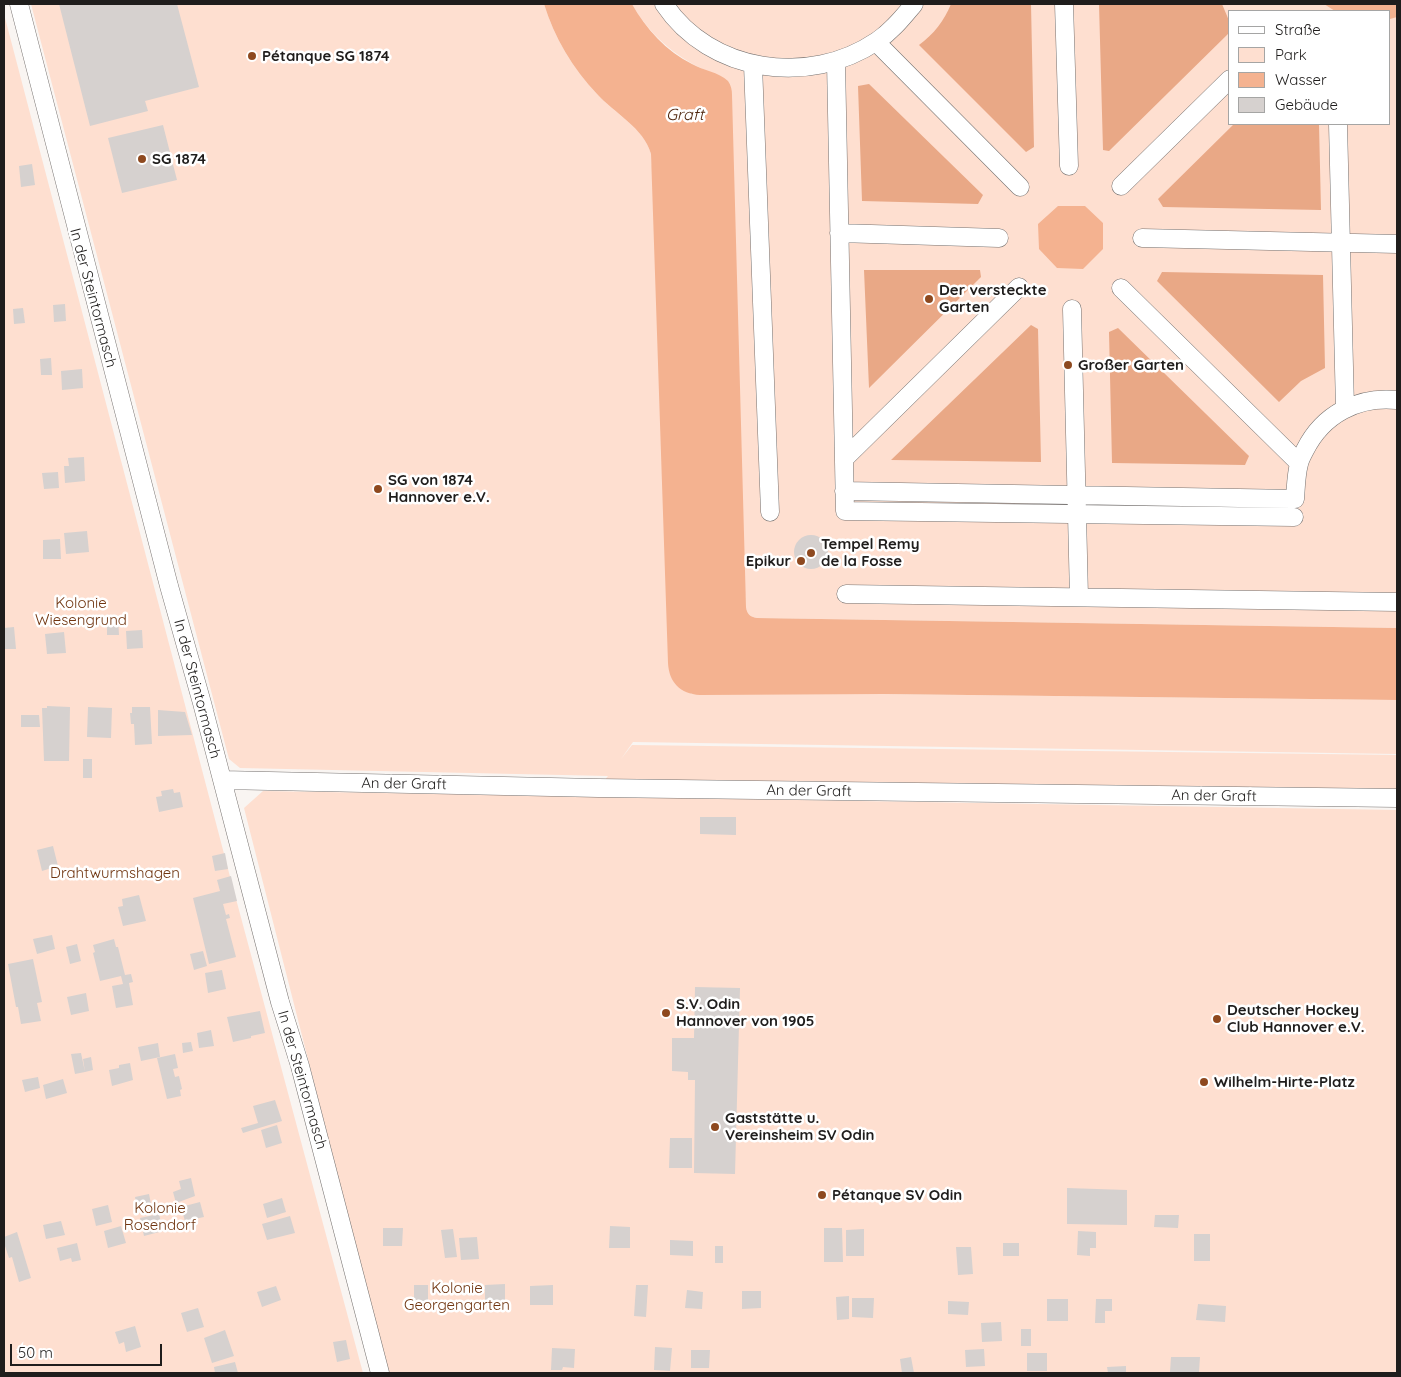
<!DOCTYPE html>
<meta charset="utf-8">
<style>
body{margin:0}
#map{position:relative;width:1401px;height:1377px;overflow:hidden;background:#f9f5f2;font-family:Quicksand,sans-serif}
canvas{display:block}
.frame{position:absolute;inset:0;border:5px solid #1f1d1c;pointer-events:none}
.legend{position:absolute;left:1228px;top:10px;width:162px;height:115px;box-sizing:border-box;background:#fff;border:1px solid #a5a5a4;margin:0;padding:6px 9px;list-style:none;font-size:15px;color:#1f1d1c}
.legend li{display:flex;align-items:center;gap:10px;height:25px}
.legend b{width:25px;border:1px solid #a5a5a4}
.scale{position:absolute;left:10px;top:1344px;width:152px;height:22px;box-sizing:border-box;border:2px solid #1f1d1c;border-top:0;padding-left:6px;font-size:15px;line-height:18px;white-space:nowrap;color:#1f1d1c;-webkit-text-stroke:4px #fff;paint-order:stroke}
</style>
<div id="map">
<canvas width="1401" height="1377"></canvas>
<div class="frame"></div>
<ul class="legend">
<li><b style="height:6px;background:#fff"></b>Straße</li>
<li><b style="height:14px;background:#fedfd0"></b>Park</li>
<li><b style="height:14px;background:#f4b290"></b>Wasser</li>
<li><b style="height:14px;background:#d6d1cf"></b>Gebäude</li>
</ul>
<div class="scale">50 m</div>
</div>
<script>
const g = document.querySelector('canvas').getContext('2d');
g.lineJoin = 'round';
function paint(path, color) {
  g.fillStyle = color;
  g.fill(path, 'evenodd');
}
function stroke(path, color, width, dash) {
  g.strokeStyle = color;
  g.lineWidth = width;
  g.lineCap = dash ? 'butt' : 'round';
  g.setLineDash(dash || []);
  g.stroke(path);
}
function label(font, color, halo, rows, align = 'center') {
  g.font = font + ' Quicksand,sans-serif';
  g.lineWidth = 5;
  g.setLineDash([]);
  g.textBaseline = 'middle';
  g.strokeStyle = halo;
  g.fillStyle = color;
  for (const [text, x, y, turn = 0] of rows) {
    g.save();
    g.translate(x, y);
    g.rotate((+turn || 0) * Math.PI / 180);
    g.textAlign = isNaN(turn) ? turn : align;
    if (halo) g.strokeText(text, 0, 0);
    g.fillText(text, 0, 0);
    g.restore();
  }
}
paint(new Path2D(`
 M 31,4 L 544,4 C 554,37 573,69 597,94 C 614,113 644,128 651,154 L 691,694 L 883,694 L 1397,700 L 1397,754 L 633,742 L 621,759 L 632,745 L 1397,755 L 1397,793 L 603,782 L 608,776 L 240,768 L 229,759 Z
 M 632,4 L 1397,4 L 1397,628 L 757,618 C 750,617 747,614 746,607 L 705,70 C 674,56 649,34 632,4 ZM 1230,11 L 1390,11 L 1390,124 L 1230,124 Z
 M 4,14 L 228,869 L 363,1373 L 4,1373 Z
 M 263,791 L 1397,810 L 1397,1373 L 388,1373 L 244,808 Z`), '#fedfd0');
paint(new Path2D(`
 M 951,4 L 1031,4 L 1034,147 L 1026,152 L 919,45 C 934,34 944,21 951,4 Z
 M 1099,4 L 1222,4 L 1230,23 L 1230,32 L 1109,151 L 1103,150 Z
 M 869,84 L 983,195 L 978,204 L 862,201 L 858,86 Z
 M 1234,124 L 1319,124 L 1321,210 L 1163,207 L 1158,199 Z
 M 864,270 L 980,270 L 981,277 L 869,388 Z
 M 1162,272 L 1323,275 L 1325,368 L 1301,381 L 1279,402 L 1157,281 Z
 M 1031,325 L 1038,329 L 1041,462 L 891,460 Z
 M 1118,328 L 1249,456 L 1245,465 L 1112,463 L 1109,332 Z`), '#e9a886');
paint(new Path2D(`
 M 544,4 L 632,4 C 646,29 666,51 692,64 C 702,70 719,72 728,81 C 731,85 732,90 732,95 L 746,607 C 747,614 750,617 757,618 L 1397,628 L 1397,700 L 883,694 L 700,695 C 680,694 669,682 668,663 L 651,154 C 644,128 614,113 597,94 C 573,69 554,37 544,4 Z
 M 1324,4 L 1397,4 L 1397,17 L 1390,19 L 1390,11 L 1335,11 Z
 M 1058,206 L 1085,206 L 1103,223 L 1103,249 L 1083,269 L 1057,268 L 1039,249 L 1038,224 Z`), '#f4b290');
paint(new Path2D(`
 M 59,4 L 177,4 L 199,87 L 145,101 L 148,111 L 90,126 Z
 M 163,125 L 177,180 L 122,193 L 108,138 Z
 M 32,164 L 35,185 L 21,187 L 19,166 Z
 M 65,304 L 66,321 L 54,322 L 53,305 Z
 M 23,308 L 25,323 L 14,324 L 13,309 Z
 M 51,358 L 52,375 L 41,375 L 40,359 Z
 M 82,369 L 83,388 L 62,390 L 61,371 Z
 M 84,457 L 85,481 L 65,483 L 64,466 L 69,466 L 68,458 Z
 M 58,472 L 59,488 L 44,489 L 42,473 Z
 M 87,531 L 89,552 L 66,554 L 64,533 Z
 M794 552a17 17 0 1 1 34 0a17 17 0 1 1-34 0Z
 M 60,539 L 61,559 L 43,559 L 43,540 Z
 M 118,617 L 119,635 L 107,635 L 107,618 Z
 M 14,627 L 16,649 L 4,649 L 4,628 Z
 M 142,630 L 143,648 L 127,649 L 126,631 Z
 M 64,632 L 66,653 L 47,654 L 45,634 Z
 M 47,706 L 70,707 L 69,761 L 44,761 L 42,708 L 47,708 Z
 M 88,707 L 112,708 L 111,738 L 87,737 Z
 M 132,707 L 150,707 L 152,744 L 135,745 L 134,724 L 131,724 L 130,713 L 132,713 Z
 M 158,710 L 185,712 L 192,735 L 158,736 Z
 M 21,715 L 39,715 L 40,727 L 21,727 Z
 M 83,759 L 92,759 L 92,778 L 83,778 Z
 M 173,789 L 174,793 L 180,792 L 183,807 L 159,812 L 156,797 L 162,796 L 161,791 Z
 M 700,817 L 736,817 L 736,835 L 700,834 Z
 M 53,846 L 58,866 L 42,871 L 37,850 Z
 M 225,853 L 228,869 L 215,871 L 212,856 Z
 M 231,876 L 237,901 L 223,904 L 226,915 L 229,914 L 230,918 L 226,919 L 236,957 L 209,964 L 193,898 L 220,891 L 217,880 Z
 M 139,895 L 146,921 L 123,926 L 118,907 L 123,906 L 122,899 Z
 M 52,935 L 55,949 L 37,954 L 33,939 Z
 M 114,939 L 116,947 L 118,947 L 125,975 L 131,974 L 133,982 L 129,983 L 133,1005 L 116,1008 L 112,986 L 123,984 L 121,976 L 100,981 L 93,953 L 95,952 L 93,945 Z
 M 77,944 L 81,961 L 70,964 L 66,947 Z
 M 203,951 L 207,966 L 194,970 L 190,954 Z
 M 33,959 L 42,1002 L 37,1003 L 41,1021 L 21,1024 L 18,1007 L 16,1007 L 8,964 Z
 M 222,970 L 226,989 L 208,993 L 205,973 Z
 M 695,987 L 740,988 L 735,1174 L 694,1173 L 695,1080 L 688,1080 L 688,1072 L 672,1071 L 672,1038 L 694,1038 Z
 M 86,993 L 89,1011 L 71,1015 L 67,997 Z
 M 260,1011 L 265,1033 L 251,1036 L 251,1038 L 233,1042 L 227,1017 Z
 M 211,1030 L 214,1046 L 199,1048 L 197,1033 Z
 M 191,1042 L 193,1051 L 183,1053 L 182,1043 Z
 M 158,1043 L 160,1057 L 141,1061 L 138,1047 Z
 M 81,1053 L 85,1072 L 75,1074 L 71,1054 Z
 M 175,1054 L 178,1068 L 173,1069 L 175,1077 L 179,1076 L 182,1089 L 180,1090 L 181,1096 L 167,1099 L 157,1058 Z
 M 91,1057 L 93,1070 L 85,1072 L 83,1059 Z
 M 130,1063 L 133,1080 L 112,1086 L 109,1070 L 119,1068 L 119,1065 Z
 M 38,1077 L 40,1088 L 25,1092 L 22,1080 Z
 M 63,1079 L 67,1093 L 46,1099 L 43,1085 Z
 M 275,1100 L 282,1121 L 243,1133 L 241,1128 L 258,1123 L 253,1106 Z
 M 277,1125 L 282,1143 L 266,1148 L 261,1130 Z
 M 670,1138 L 692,1138 L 692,1168 L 669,1168 Z
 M 191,1178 L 195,1196 L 176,1203 L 173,1192 L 181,1189 L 179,1181 Z
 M 1067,1188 L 1127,1190 L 1127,1225 L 1067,1224 Z
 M 149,1194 L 152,1209 L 138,1212 L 135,1197 Z
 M 282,1198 L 286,1212 L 267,1218 L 263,1204 Z
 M 200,1202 L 204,1217 L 185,1221 L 181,1207 Z
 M 108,1205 L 112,1222 L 96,1226 L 92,1209 Z
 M 159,1214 L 163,1231 L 144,1236 L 140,1218 Z
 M 1155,1215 L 1179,1215 L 1178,1228 L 1154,1227 Z
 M 290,1216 L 295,1233 L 267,1240 L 262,1224 Z
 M 61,1221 L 65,1235 L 46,1239 L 43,1225 Z
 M 121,1226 L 126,1243 L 108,1248 L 104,1231 Z
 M 610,1226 L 630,1227 L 630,1248 L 609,1248 Z
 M 383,1228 L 403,1228 L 402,1246 L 383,1246 Z
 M 824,1228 L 842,1228 L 843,1262 L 824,1262 Z
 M 453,1229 L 457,1257 L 445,1258 L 441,1230 Z
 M 864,1229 L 864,1256 L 846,1256 L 846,1230 Z
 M 1078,1231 L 1096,1232 L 1096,1248 L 1090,1248 L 1090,1256 L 1077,1255 Z
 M 17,1232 L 31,1278 L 19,1282 L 12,1257 L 9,1258 L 4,1243 L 4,1237 Z
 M 1194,1234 L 1210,1234 L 1210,1261 L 1194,1261 Z
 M 477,1237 L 479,1259 L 461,1260 L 459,1238 Z
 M 670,1240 L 693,1241 L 693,1256 L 670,1255 Z
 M 77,1243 L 81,1260 L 72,1262 L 71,1258 L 60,1261 L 57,1248 Z
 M 1003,1243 L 1019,1243 L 1019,1256 L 1003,1256 Z
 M 715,1246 L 723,1246 L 723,1263 L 715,1263 Z
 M 956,1247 L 971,1247 L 973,1274 L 958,1275 Z
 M 505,1284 L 505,1304 L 485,1304 L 485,1285 Z
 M 414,1285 L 428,1285 L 428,1305 L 414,1305 Z
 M 553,1285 L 553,1305 L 530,1305 L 530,1286 Z
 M 636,1285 L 648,1285 L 646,1317 L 634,1316 Z
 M 276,1286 L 281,1300 L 262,1307 L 257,1292 Z
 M 687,1290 L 703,1292 L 702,1309 L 685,1308 Z
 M 742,1291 L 761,1291 L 761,1308 L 742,1309 Z
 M 849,1296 L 849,1319 L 837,1320 L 836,1297 Z
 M 852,1298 L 874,1298 L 873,1318 L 852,1317 Z
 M 1047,1299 L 1068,1299 L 1068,1321 L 1047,1321 Z
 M 1096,1299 L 1112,1299 L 1112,1311 L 1105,1311 L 1105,1323 L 1095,1323 Z
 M 948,1301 L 969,1302 L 968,1315 L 948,1314 Z
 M 1198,1304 L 1226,1306 L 1225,1322 L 1196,1320 Z
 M 198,1308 L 204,1327 L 187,1332 L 181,1313 Z
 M 1001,1322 L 1002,1341 L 982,1342 L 981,1323 Z
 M 135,1326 L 141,1347 L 126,1352 L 124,1342 L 119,1344 L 115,1332 Z
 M 1021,1329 L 1031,1329 L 1031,1346 L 1021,1346 Z
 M 225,1330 L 234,1356 L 212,1363 L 204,1338 Z
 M 346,1340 L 350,1359 L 337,1362 L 333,1342 Z
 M 655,1347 L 672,1348 L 670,1371 L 654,1370 Z
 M 552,1348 L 575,1349 L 574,1368 L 563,1367 L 562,1370 L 551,1370 Z
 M 984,1349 L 985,1366 L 966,1367 L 965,1350 Z
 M 691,1350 L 710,1350 L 709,1368 L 691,1368 Z
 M 1027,1353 L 1047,1353 L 1047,1371 L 1027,1371 Z
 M 911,1357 L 914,1373 L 902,1373 L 900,1359 Z
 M 1171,1357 L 1200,1357 L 1199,1372 L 1170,1372 Z
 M 235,1362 L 238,1373 L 215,1373 L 214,1367 Z
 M 1126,1366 L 1126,1373 L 1108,1373 L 1107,1367 Z`), '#d6d1cf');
const street = new Path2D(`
 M 19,4 L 169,586 L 202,703 L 280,1002 L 300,1066 L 380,1373
 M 664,4 C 710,73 809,87 877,41 C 892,31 903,17 914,4
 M 1064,4 L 1069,166
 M 876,42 L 1020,187
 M 836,62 L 845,511 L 1294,517
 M 753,65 L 770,512
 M 1338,124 L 1345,408
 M 1121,186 L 1230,79
 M 839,233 L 999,238
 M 1142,238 L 1397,244
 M 1121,288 L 1299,463
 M 1072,309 L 1079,597
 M 844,459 L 1019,287
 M 844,491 L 1295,499 C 1296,487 1296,475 1299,464 C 1300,459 1303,454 1305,450 C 1323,414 1358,396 1397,400
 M 846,594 L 1397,602
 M 222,780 L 598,788 L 1397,798`);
stroke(street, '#767270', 19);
stroke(street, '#fff', 18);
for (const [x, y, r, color] of [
 [252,56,5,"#8e491f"],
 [142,159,5,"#8e491f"],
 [929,299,5,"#8e491f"],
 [1068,365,5,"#8e491f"],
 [378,489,5,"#8e491f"],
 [811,553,5,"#8e491f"],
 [801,561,5,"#8e491f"],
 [666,1013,5,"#8e491f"],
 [1217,1019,5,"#8e491f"],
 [1204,1082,5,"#8e491f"],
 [715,1127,5,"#8e491f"],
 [822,1195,5,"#8e491f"]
]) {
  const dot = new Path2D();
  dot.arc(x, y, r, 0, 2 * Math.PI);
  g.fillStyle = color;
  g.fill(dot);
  stroke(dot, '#fff', 2);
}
label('bold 15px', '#1f1d1c', '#fff', [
 ["Pétanque SG 1874",262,56],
 ["SG 1874",152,159],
 ["Der versteckte",939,290],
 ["Garten",939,307],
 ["Großer Garten",1078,365],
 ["SG von 1874",388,480],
 ["Hannover e.V.",388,497],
 ["Tempel Remy",821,544],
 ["de la Fosse",821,561],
 ["Epikur",791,561,"right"],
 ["S.V. Odin",676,1004],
 ["Hannover von 1905",676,1021],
 ["Deutscher Hockey",1227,1010],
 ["Club Hannover e.V.",1227,1027],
 ["Wilhelm-Hirte-Platz",1214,1082],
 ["Gaststätte u.",725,1118],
 ["Vereinsheim SV Odin",725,1135],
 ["Pétanque SV Odin",832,1195]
], 'left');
label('15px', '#1f1d1c', '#fff', [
 ["In der Steintormasch",93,298,75],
 ["In der Steintormasch",197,689,75],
 ["An der Graft",404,784,1],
 ["An der Graft",809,791,1],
 ["An der Graft",1214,796,1],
 ["In der Steintormasch",302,1080,74]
]);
label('15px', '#703510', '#fff', [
 ["Kolonie",81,603],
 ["Wiesengrund",81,620],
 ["Drahtwurmshagen",115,873],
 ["Kolonie",160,1208],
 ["Rosendorf",160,1225],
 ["Kolonie",457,1288],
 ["Georgengarten",457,1305]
]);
label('italic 16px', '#4f260d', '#fff', [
 ["Graft",685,115]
]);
</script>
